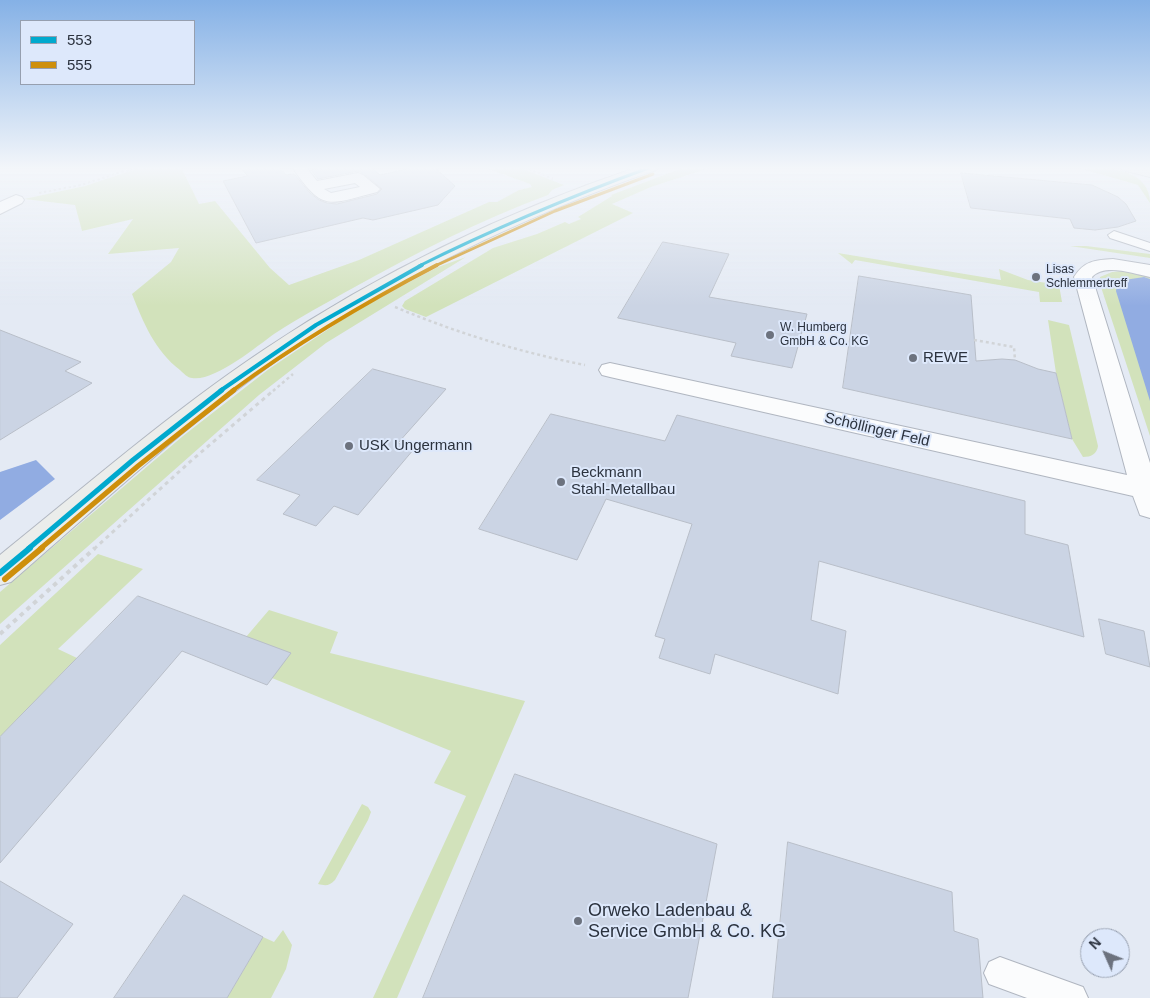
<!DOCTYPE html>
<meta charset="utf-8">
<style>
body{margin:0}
#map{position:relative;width:1150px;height:998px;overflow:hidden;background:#e4eaf4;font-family:Arial,sans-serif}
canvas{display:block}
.legend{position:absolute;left:20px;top:20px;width:175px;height:65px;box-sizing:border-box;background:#dde8fb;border:1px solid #969faf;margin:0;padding:6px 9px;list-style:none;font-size:15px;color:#2b323e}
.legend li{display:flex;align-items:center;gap:10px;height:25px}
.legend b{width:25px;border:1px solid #969faf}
.north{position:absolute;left:1080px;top:928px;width:50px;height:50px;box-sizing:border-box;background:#dde8fb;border:1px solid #969faf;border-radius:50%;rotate:314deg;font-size:14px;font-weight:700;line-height:20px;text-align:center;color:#2b323e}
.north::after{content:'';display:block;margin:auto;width:18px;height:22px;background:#6c727e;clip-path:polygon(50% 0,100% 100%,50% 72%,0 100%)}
</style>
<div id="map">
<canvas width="1150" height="998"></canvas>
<ul class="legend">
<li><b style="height:6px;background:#00a9ce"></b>553</li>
<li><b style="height:6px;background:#ce8f0c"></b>555</li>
</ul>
<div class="north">N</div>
</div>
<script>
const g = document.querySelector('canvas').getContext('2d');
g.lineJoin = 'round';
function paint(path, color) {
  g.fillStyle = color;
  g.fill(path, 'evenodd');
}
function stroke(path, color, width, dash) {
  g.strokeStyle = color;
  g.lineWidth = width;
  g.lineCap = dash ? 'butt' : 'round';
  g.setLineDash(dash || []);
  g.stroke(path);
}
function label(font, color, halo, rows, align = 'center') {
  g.font = font + ' Arial,sans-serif';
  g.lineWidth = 4;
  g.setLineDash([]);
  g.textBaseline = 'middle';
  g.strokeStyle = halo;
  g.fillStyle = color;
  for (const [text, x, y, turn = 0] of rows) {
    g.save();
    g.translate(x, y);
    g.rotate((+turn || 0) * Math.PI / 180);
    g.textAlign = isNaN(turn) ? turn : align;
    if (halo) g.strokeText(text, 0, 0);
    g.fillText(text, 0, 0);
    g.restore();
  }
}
paint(new Path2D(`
 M 142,167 L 181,167 L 199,204 L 215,201 L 270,268 L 289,285 L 359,260 L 489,202 L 497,202 L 519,190 L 532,187 L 530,184 L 483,167 L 518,167 L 564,185 L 552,190 L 548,195 C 480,220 416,253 353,288 C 326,303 300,317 274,334 C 256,347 214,382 192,378 C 188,378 183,373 180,370 C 155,351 143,322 132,294 L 171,262 L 179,248 L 108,254 L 133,219 L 82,231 L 75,205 L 24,199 L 85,186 Z
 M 685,167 L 712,167 L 651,187 L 612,204 L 633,213 L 426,317 L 405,309 L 402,306 L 405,301 L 493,248 L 537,234 L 565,222 L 569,224 L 581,219 L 578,217 L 612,196 L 611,195 Z
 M 1060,167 C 1089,167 1150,162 1150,203 L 1138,185 L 1079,168 Z
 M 1070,246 L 1086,246 L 1150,254 L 1150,258 Z
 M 838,253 L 1001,280 L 999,269 L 1028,280 L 1059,285 L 1062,302 L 1040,302 L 1039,292 L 855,260 L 852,264 Z
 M 466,257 L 326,343 L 259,395 L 0,624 L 0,592 L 183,436 L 269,369 L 360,308 L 438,267 Z
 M 1122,271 L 1150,275 L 1150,436 L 1099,281 L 1100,277 L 1112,272 Z
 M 1048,320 L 1069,325 L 1098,446 C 1097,454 1091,457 1083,457 L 1072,439 L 1056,373 Z
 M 98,554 L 143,569 L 58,649 L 77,658 L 0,737 L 0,645 Z
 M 269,610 L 338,632 L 330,653 L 525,701 L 397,998 L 373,998 L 466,796 L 434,783 L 451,751 L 272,678 L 246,637 Z
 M 362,804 L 368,807 L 371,812 L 368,820 L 335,880 C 329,886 326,886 318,884 Z
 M 283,930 L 292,945 L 286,969 L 271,998 L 227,998 L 263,937 L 274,942 Z`), '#d2e2bb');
paint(new Path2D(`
 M 1144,277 L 1150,279 L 1150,401 L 1116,291 L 1118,281 Z
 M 36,460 L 55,479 L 0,520 L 0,472 Z`), '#91ace2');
const building = new Path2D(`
 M 241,167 L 279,167 L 286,175 L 294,174 L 310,193 L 319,200 L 327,203 L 337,204 L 377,194 L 382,189 L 364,174 L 359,171 L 318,179 L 311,170 L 327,167 L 371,167 L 380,175 L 416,167 L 434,167 L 455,186 L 438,205 L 373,220 L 363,218 L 256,243 L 223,181 L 247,176 Z
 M 961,173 L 1092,185 L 1118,197 L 1126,204 L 1136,221 L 1118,227 L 1095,230 L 1074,228 L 1070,219 L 971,208 Z
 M 663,242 L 729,254 L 709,297 L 807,314 L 792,368 L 731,356 L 736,343 L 618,318 Z
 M 859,276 L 971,295 L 976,361 L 1002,359 L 1015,360 L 1038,369 L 1056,373 L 1072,439 L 843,388 Z
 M 0,330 L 81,362 L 65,371 L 92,383 L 0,440 Z
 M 373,369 L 446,389 L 398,443 L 414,449 L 358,515 L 334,506 L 316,526 L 283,514 L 300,495 L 257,480 Z
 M 551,414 L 665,441 L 677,415 L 1025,501 L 1025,534 L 1068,545 L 1084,637 L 819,561 L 811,620 L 846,631 L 838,694 L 715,654 L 710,674 L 659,658 L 665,639 L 655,636 L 692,524 L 606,499 L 577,560 L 479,529 Z
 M 138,596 L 291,653 L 267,685 L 182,651 L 0,863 L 0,737 Z
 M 1099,619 L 1144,631 L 1150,667 L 1106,654 Z
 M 515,774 L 717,844 L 688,998 L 423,998 Z
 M 788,842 L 952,892 L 954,931 L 978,939 L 983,998 L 773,998 Z
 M 0,881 L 73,924 L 17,998 L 0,998 Z
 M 184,895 L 263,937 L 227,998 L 114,998 Z`);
paint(building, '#cbd4e4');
stroke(building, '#b8bec8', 1);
const service = new Path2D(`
 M 1114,231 L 1150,243 L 1150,251 L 1110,238 L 1108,235 Z
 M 1000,957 L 1083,987 L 1088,998 L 1027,998 L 989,984 L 984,973 L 989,962 Z`);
const minor = new Path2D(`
 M 292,167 L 306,167 L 317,181 L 358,173 L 363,175 L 380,189 L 377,192 C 327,205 323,212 292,167 ZM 355,183 L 360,187 L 331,193 L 324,189 Z
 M 16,195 L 22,197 L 24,200 L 22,203 L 0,214 L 0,202 Z
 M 1113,259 L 1150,265 L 1150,277 C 1134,274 1105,263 1092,277 L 1150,463 L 1150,518 L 1140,515 L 1133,496 L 610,377 L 602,375 L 599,370 L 602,365 L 610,363 L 1127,475 L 1074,277 C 1084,261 1095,260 1113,259 Z`);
const secondary = new Path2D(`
 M 638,167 L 658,167 L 656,170 C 524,216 394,278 279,359 C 184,426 99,506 11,582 L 0,585 L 0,555 C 87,485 172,411 265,349 C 380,272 507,211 638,167 Z
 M 1120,167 L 1150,168 L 1150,177 L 1122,170 Z`);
stroke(service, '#b0b6c0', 2);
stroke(minor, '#b0b6c0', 2);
stroke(secondary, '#b0b6c0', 2);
stroke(new Path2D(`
 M 524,167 L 553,179
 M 386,170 L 400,167
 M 39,193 L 81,185 L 137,167`), '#d1d4d7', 2, [2.5, 2.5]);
stroke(new Path2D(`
 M 395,307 C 457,333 519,352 585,365
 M 974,340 L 1014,347 L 1015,360
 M 273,391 L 293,374`), '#d1d4d7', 2.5, [3, 3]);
stroke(new Path2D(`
 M 94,549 L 192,460 L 274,390`), '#d1d4d7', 3, [4, 4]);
stroke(new Path2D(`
 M 0,634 L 95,548`), '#d1d4d7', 4, [4.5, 4.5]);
paint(service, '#fbfcfd');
paint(minor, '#fbfcfd');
paint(secondary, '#ebedeb');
stroke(new Path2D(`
 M 419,266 C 495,228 572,196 651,167`), '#00a9ce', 3);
stroke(new Path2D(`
 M 220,391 L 316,325 L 422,265`), '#00a9ce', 4);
stroke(new Path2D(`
 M 28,549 L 133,460 L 222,390`), '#00a9ce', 5);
stroke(new Path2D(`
 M 0,573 L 30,548`), '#00a9ce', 6);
stroke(new Path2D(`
 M 435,266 L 555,211 L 653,174`), '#ce8f0c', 3);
stroke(new Path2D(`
 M 232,391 C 297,343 366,302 437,265`), '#ce8f0c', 4);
stroke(new Path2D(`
 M 40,549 L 138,466 L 234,390`), '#ce8f0c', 5);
stroke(new Path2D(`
 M 5,579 L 42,548`), '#ce8f0c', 6);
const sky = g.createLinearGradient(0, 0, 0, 306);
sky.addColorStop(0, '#85b1e6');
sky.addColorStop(0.55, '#f3f6fa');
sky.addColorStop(1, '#f3f6fa00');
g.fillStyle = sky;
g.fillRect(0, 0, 1150, 306);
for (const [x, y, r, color] of [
 [1036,277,5,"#6c727e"],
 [770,335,5,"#6c727e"],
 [913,358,5,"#6c727e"],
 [349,446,5,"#6c727e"],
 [561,482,5,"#6c727e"],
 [578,921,5,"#6c727e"]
]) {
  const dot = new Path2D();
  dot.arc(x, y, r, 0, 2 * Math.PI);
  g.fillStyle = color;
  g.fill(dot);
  stroke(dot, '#dde8fb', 2);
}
label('12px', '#2b323e', '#dde8fb', [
 ["Lisas",1046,270],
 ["Schlemmertreff",1046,284],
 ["W. Humberg",780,328],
 ["GmbH & Co. KG",780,342]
], 'left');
label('15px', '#2b323e', '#dde8fb', [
 ["REWE",923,358],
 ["USK Ungermann",359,446],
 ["Beckmann",571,473],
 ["Stahl-Metallbau",571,490]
], 'left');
label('15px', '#2b323e', '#dde8fb', [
 ["Schöllinger Feld",877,430,13]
]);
label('18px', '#2b323e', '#dde8fb', [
 ["Orweko Ladenbau &",588,911],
 ["Service GmbH & Co. KG",588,932]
], 'left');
</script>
